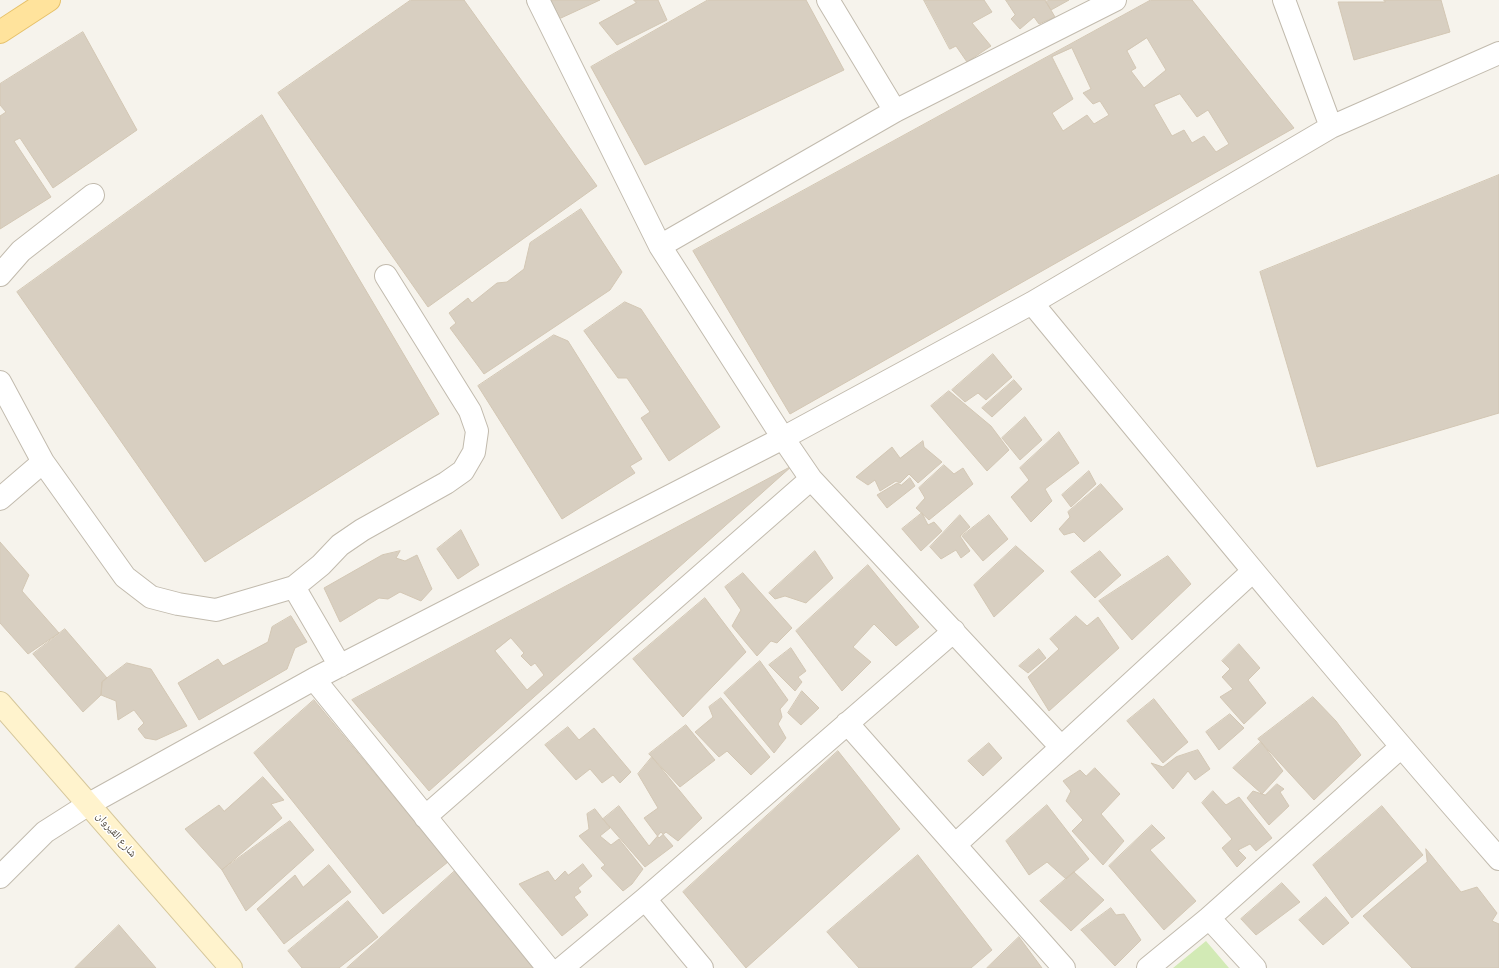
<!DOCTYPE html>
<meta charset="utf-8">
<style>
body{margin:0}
canvas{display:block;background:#f6f3ec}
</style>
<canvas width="1499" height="968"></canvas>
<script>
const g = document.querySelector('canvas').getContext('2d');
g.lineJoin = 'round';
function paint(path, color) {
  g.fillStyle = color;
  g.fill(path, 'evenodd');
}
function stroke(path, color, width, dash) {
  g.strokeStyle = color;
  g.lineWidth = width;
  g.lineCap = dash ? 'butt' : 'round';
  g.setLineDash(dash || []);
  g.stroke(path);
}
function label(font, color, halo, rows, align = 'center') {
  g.font = font + ' "Roboto Condensed","Noto Naskh Arabic",sans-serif';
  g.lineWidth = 3;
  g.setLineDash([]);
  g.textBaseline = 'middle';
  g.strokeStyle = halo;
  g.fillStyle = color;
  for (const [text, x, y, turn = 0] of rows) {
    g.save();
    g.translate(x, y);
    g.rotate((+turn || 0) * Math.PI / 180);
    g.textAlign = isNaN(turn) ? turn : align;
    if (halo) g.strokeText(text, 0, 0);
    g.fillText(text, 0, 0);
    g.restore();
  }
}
paint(new Path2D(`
 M 1206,941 L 1229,968 L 1173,968 Z`), '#d2eab5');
const building = new Path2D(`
 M 411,0 L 464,0 L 597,186 L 428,307 L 278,93 Z
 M 551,0 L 600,0 L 561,18 Z
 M 634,0 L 658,0 L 667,20 L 617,45 L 599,23 L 636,3 Z
 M 708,0 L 806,0 L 844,70 L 645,165 L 591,67 Z
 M 924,0 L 984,0 L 992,12 L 972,23 L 991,46 L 967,62 L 956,46 L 950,49 Z
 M 1006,0 L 1045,0 L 1055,17 L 1039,24 L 1034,17 L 1020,29 L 1011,19 L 1015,15 Z
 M 1048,0 L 1069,0 L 1051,10 L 1046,2 Z
 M 1151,0 L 1192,0 L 1294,128 L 790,414 L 693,251 Z
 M 1384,0 L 1441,0 L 1450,32 L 1354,60 L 1338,2 L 1385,2 Z
 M 83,32 L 137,130 L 53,188 L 20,138 L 14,141 L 51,197 L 0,229 L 0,116 L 6,112 L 0,105 L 0,84 Z
 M 1147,38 L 1166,70 L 1144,88 L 1131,71 L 1136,68 L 1127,51 Z
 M 1072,48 L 1091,89 L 1083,93 L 1093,104 L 1100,101 L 1109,115 L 1094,124 L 1087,115 L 1063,131 L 1052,113 L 1073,99 L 1052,57 Z
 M 1180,94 L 1197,117 L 1208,110 L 1229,144 L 1216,152 L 1204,136 L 1192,143 L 1184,130 L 1172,136 L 1154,105 Z
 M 262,115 L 439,414 L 205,562 L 17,292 Z
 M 1499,175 L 1499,413 L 1317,467 L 1260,272 Z
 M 581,209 L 622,272 L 610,290 L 484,374 L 450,328 L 456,323 L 449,313 L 468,298 L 472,303 L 497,283 L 507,282 L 524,269 L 530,243 Z
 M 625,302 L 641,309 L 720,427 L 669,461 L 641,418 L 650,412 L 627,378 L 618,378 L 584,331 Z
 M 554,335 L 568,341 L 642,459 L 630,466 L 635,473 L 562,519 L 478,386 Z
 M 993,354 L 1012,377 L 986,400 L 978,393 L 965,402 L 952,390 Z
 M 1014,380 L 1022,389 L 992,417 L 982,408 Z
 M 949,391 L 991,426 L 1009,450 L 987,471 L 931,406 Z
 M 1025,417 L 1042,440 L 1020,460 L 1002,438 Z
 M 1059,432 L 1079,463 L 1045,489 L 1052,501 L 1031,522 L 1011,497 L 1029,480 L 1020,468 Z
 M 923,441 L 924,447 L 942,462 L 918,483 L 909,474 L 900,483 L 896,481 L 880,491 L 875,480 L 868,485 L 856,477 L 892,447 L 900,458 Z
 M 944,465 L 954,474 L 963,468 L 973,484 L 929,520 L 916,508 L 925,498 L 919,488 Z
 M 792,466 L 429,791 L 352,700 Z
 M 1089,471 L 1096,484 L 1071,507 L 1062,495 Z
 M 910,478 L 915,486 L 887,508 L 877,495 L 897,483 L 901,485 Z
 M 1101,484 L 1123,509 L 1084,542 L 1074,532 L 1064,535 L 1059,529 L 1070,517 L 1068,512 Z
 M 922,513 L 928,525 L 934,522 L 942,531 L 921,551 L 902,529 Z
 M 960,515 L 970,527 L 960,536 L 970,551 L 961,558 L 956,550 L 941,559 L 930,547 Z
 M 989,515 L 1008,539 L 983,561 L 962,536 Z
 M 461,530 L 479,565 L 458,579 L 437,549 Z
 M 0,542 L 29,575 L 22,591 L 59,633 L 28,654 L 0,623 Z
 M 1016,546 L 1044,571 L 994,617 L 974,585 Z
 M 400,551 L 396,558 L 405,561 L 417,555 L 432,589 L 421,601 L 400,592 L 388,599 L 379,598 L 340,622 L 324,588 L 382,555 Z
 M 815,551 L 833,578 L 806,603 L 785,596 L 775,599 L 769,593 Z
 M 1100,551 L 1121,575 L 1095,598 L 1071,572 Z
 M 1168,556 L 1191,584 L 1132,640 L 1099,601 Z
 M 868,565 L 919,627 L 896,646 L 874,624 L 853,647 L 871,662 L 842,691 L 796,631 Z
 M 743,573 L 792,628 L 777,643 L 771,641 L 757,656 L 732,626 L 741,610 L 725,587 Z
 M 705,598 L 746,652 L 683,717 L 633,659 Z
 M 291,616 L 307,642 L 295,648 L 287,669 L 199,720 L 178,683 L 218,659 L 223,666 L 268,642 L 272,627 Z
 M 1076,616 L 1087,626 L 1098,617 L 1119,648 L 1049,711 L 1028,677 L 1059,649 L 1050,639 Z
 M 65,629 L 107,678 L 102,682 L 101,695 L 83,712 L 33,654 Z
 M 511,638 L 524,653 L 521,656 L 531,666 L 535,663 L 544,675 L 527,690 L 495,651 Z
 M 1239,644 L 1260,668 L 1248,680 L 1266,703 L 1244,724 L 1220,697 L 1233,689 L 1222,677 L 1230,669 L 1222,661 Z
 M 791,648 L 806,671 L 798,677 L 802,682 L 795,691 L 769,665 Z
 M 1039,649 L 1046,658 L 1028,673 L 1019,666 Z
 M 760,661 L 788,700 L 780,709 L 782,717 L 778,724 L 786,738 L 774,753 L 724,693 Z
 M 127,663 L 151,669 L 187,726 L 156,740 L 145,738 L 138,729 L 144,723 L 134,710 L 118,720 L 116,701 L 101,695 L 102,682 Z
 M 802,691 L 819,708 L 801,725 L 788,713 Z
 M 1313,697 L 1336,721 L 1361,755 L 1314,800 L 1258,739 Z
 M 721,698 L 770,757 L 751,775 L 727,751 L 719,757 L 695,732 L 713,717 L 709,707 Z
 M 1154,699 L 1188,742 L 1163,763 L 1127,721 Z
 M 314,700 L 448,862 L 383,914 L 254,753 Z
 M 1230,714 L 1244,728 L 1219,750 L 1206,732 Z
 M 686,725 L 715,760 L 680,787 L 649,754 Z
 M 568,727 L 579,740 L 594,728 L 631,772 L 620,783 L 613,775 L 602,783 L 590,769 L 576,780 L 545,745 Z
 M 1261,742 L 1283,771 L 1262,794 L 1233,768 Z
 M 989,743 L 1002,758 L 983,776 L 968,761 Z
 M 1198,750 L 1210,769 L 1195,780 L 1188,771 L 1173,789 L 1151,763 L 1163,767 L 1176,757 Z
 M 838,751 L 900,829 L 746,968 L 683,892 Z
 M 652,757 L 702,818 L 678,841 L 666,832 L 659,838 L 644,818 L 658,808 L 638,774 Z
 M 1095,768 L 1120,794 L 1101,814 L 1124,841 L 1103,865 L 1072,831 L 1083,820 L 1066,801 L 1071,791 L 1063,781 L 1080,770 L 1086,776 Z
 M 263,777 L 284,800 L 271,804 L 282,818 L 222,870 L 185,829 L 219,805 L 224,811 Z
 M 1277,784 L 1284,789 L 1280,792 L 1289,806 L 1269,825 L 1247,798 L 1253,791 L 1265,795 Z
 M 1213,791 L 1226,805 L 1239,797 L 1272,838 L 1256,851 L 1250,844 L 1238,850 L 1246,858 L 1237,867 L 1222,848 L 1232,839 L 1202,803 Z
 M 1047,805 L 1089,859 L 1066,879 L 1047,862 L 1029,875 L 1006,841 Z
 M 619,806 L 649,846 L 661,832 L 673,846 L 645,867 L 603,819 Z
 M 1382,806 L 1423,855 L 1352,918 L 1313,865 Z
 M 595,809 L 610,828 L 600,836 L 611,845 L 619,839 L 643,869 L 632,884 L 623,891 L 601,868 L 605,865 L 579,836 L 589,829 L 587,814 Z
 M 290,821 L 314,850 L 246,911 L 222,870 Z
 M 1152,825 L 1165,838 L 1150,850 L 1196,901 L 1164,930 L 1109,866 Z
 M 1426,849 L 1461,892 L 1477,887 L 1497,913 L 1492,921 L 1499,924 L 1499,968 L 1412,968 L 1363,916 L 1427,862 Z
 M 918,855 L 992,950 L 971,968 L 859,968 L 827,932 Z
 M 583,864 L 592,876 L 578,888 L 581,892 L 574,897 L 588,915 L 562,936 L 519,884 L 548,871 L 555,881 L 565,871 L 568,875 Z
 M 329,865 L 351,892 L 284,944 L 257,909 L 295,875 L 303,887 Z
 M 456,870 L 533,968 L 347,968 Z
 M 1074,872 L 1104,900 L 1071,931 L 1040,901 Z
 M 1282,883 L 1300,902 L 1256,935 L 1241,919 Z
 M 1326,897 L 1349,923 L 1323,945 L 1299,920 Z
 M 348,901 L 378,937 L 339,968 L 302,968 L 288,951 Z
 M 1111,908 L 1116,915 L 1124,914 L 1141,940 L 1115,966 L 1081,930 Z
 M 119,925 L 156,968 L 75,968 Z
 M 1019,937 L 1042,968 L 987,968 Z`);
paint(building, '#d8cfc1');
stroke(building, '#d3c7b4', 1);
const street = new Path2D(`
 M 538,0 L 660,246 L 783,438 L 811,479 L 1061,747
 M 828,0 L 895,111
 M 1284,0 L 1331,127
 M 660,246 L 895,111 L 1115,0
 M 0,275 L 21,251 L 93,195
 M 1032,303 C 1186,490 1339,677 1499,859
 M 0,382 L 43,462 L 125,577 L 151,597 L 178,604 L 216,610 L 294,587 L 321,565 L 340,545 L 362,530 L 446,483 L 463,471 L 474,452 L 477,431 L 470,411 L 386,276
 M 0,499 L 43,462
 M 294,587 L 340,666
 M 314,679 L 548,968
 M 847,723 L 1064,968
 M 425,817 L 811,479
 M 955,845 L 1252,572
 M 0,877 L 45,832 L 89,804 L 314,679 L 783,438 L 1032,303 L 1331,127 L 1499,53
 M 645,899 L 702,968
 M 1209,918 L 1255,968
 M 562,968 L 645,899 L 954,631
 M 1148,968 L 1209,918 L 1401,747`);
const secondary = new Path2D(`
 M 0,703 L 231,968`);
const primary = new Path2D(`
 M 0,32 L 49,0`);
stroke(street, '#c2bbae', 24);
stroke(secondary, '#d6c79b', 24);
stroke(primary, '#e6c16a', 24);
stroke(street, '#fff', 22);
stroke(secondary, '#fff3cd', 22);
stroke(primary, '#ffe39c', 22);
label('11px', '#4b4439', '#fff', [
 ["شارع القيروان",116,835,49]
]);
</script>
